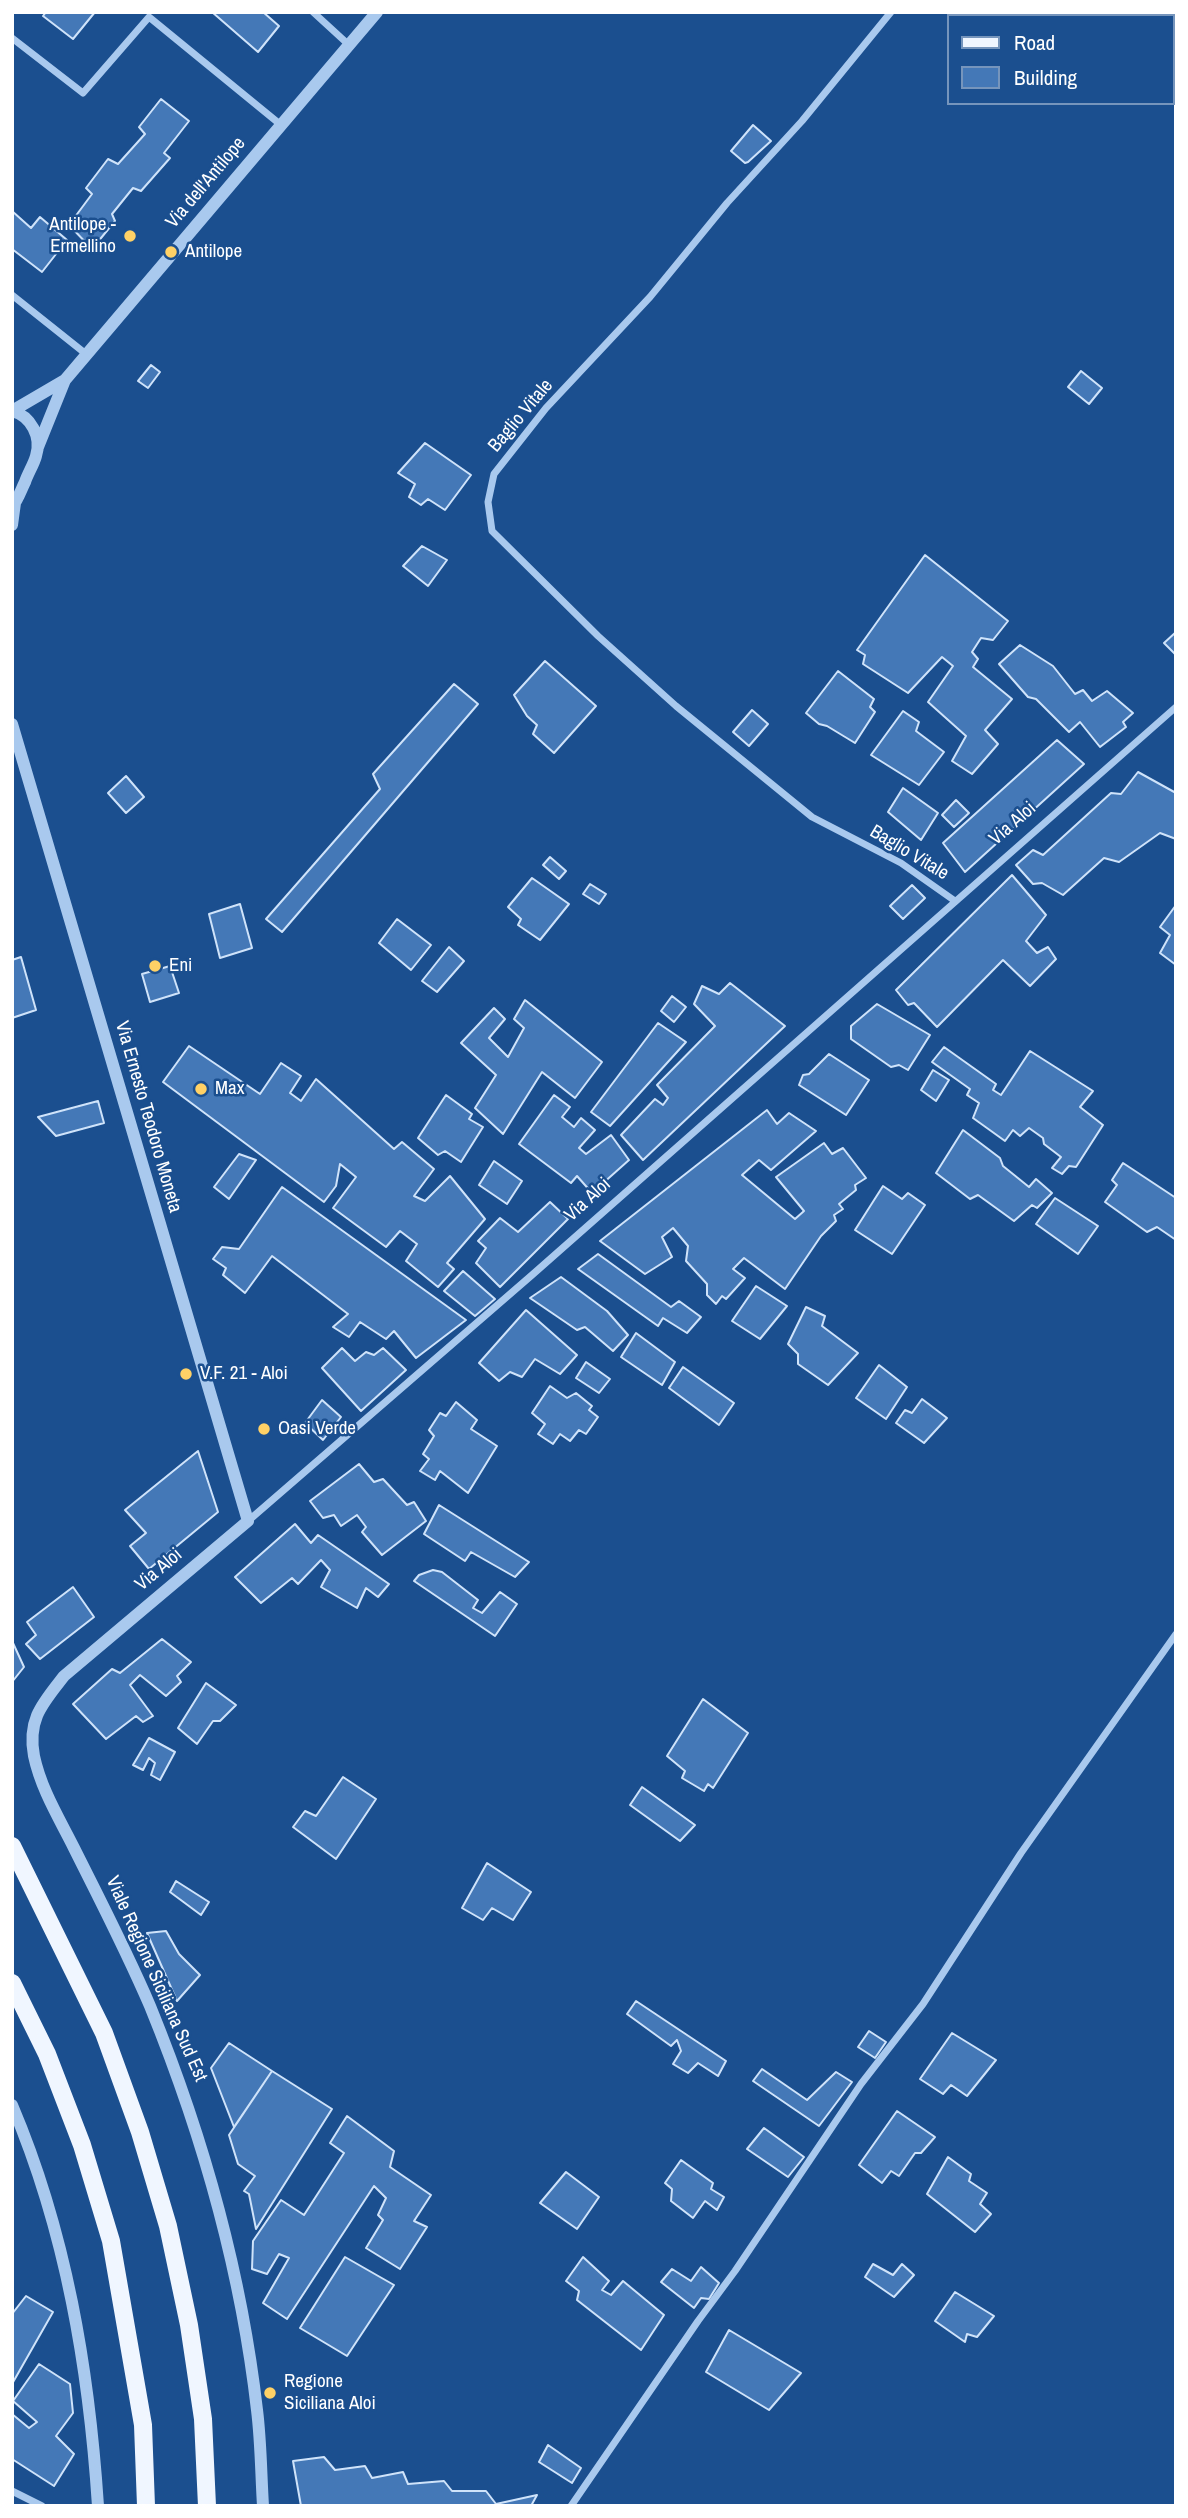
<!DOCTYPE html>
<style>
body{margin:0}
#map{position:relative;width:1188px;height:2518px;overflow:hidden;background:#1b4f8f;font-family:"Archivo Narrow",sans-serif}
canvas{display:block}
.frame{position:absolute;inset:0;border:14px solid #fff;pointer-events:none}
.legend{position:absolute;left:947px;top:14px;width:228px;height:91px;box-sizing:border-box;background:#1b4f8f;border:2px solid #7695bc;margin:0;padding:9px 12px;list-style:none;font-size:21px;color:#fff}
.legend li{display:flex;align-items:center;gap:14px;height:35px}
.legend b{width:35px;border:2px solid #7695bc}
</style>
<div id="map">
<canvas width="1188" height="2518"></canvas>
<div class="frame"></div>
<ul class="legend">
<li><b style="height:9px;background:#f0f6ff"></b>Road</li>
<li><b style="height:19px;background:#4478b7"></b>Building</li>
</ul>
</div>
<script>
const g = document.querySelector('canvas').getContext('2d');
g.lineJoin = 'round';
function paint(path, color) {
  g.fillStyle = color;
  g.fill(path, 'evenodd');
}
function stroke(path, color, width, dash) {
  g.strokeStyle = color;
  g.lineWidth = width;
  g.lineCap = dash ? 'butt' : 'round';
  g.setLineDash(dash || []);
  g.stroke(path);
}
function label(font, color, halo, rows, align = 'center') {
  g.font = font + ' "Archivo Narrow",sans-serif';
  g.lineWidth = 5;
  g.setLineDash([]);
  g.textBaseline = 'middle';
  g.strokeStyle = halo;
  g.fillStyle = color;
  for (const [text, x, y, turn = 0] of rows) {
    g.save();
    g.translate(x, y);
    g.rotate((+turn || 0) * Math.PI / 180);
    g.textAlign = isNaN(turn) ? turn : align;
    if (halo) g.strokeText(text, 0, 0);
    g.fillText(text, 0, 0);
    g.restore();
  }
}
const building = new Path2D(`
 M 46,12 L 95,12 L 73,39 L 43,16 Z
 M 212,12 L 263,12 L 279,26 L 258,52 Z
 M 161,99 L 189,121 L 164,153 L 170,158 L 141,191 L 133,188 L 112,214 L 115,221 L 92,249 L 69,225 L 92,194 L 86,188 L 108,159 L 118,164 L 145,134 L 139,127 Z
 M 753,125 L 771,141 L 748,162 L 745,163 L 731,151 Z
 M 12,211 L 31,228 L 40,217 L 67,240 L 42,272 L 12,249 Z
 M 151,365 L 160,372 L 148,388 L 138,381 Z
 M 1081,371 L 1102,388 L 1089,404 L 1068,387 Z
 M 425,443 L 471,475 L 445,510 L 428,499 L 421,505 L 409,497 L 415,484 L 398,473 Z
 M 422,546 L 447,560 L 428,586 L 403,566 Z
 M 925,555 L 1008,621 L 993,640 L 981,638 L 972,652 L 978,659 L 973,667 L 1012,699 L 985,730 L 998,744 L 972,774 L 952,761 L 966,736 L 928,702 L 953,666 L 942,657 L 908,693 L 863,664 L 865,655 L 857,650 Z
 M 1176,632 L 1176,655 L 1164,643 Z
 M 1020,645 L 1053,666 L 1075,694 L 1083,690 L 1092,701 L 1107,691 L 1133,713 L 1123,722 L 1126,727 L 1100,747 L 1080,722 L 1069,732 L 1036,699 L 1028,697 L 999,664 Z
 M 545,661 L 596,706 L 554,753 L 533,734 L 537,725 L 527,716 L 514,695 Z
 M 838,671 L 874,699 L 870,707 L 875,712 L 855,743 L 827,726 L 819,724 L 806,713 Z
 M 454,684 L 478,704 L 282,932 L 266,919 L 380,789 L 373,774 Z
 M 752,710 L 768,724 L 749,746 L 733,732 Z
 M 903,711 L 919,722 L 916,731 L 944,752 L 919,785 L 871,755 Z
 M 1057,740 L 1084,764 L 965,872 L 943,843 Z
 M 1138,772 L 1176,793 L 1176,839 L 1160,833 L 1119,862 L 1104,858 L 1063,895 L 1042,883 L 1033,884 L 1016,865 L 1033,850 L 1043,855 L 1111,793 L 1121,794 Z
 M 126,776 L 144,797 L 126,813 L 108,793 Z
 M 903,788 L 938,813 L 921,840 L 888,812 Z
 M 956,800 L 969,813 L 954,827 L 942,815 Z
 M 550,857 L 566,871 L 559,879 L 543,865 Z
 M 1012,875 L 1046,915 L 1026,941 L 1037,953 L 1048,947 L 1056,959 L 1030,986 L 1003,960 L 937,1027 L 914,1003 L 908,1005 L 896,990 Z
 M 532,878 L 569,904 L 540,940 L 518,925 L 521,919 L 508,907 Z
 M 590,884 L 606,894 L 599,904 L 583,894 Z
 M 912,885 L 925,898 L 903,919 L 890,906 Z
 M 240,904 L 252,948 L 220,958 L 209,914 Z
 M 1176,905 L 1176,965 L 1160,953 L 1170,935 L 1160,927 Z
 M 397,919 L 431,945 L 411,970 L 379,943 Z
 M 449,947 L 464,961 L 437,992 L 422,981 Z
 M 21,957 L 36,1010 L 12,1018 L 12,960 Z
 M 170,966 L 179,993 L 150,1002 L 142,974 Z
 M 730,983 L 785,1026 L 643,1160 L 621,1135 L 655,1099 L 663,1105 L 668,1098 L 657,1085 L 715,1026 L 694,1004 L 702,986 L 719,994 Z
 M 672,996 L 686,1007 L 674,1022 L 661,1011 Z
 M 525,1000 L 602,1062 L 575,1098 L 542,1072 L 503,1134 L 475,1108 L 496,1075 L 461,1043 L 494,1008 L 505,1019 L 489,1038 L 508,1057 L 524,1028 L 514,1019 Z
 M 877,1004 L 930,1035 L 908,1070 L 899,1065 L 891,1067 L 851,1039 L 851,1026 Z
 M 658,1023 L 686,1042 L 610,1126 L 591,1112 Z
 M 189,1046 L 260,1094 L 281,1063 L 301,1076 L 290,1093 L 301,1101 L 316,1079 L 394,1149 L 402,1142 L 434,1169 L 414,1196 L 425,1201 L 450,1176 L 485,1219 L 447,1263 L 454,1269 L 438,1287 L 406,1261 L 417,1244 L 400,1231 L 386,1247 L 333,1208 L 356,1177 L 340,1164 L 336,1186 L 324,1202 L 163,1082 Z
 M 944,1047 L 996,1084 L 993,1090 L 1001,1095 L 1030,1051 L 1093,1091 L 1080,1107 L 1103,1125 L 1076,1167 L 1069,1166 L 1062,1174 L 1052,1168 L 1061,1157 L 1044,1144 L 1043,1138 L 1029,1128 L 1020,1136 L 1013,1130 L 1005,1141 L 973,1118 L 979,1103 L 967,1095 L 970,1089 L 932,1062 Z
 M 829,1054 L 869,1080 L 846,1115 L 799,1085 L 803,1075 L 809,1074 Z
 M 933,1070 L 949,1080 L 936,1101 L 921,1090 Z
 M 446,1095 L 472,1114 L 469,1119 L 483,1127 L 461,1162 L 445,1151 L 438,1155 L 418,1138 Z
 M 554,1095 L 570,1107 L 562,1117 L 574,1127 L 581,1118 L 595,1130 L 579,1148 L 586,1154 L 611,1135 L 629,1160 L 592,1193 L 577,1176 L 571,1183 L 519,1144 Z
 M 98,1101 L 104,1123 L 56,1136 L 38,1117 Z
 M 767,1110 L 777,1124 L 789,1113 L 816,1131 L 771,1170 L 759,1160 L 742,1175 L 795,1219 L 804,1211 L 776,1177 L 824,1143 L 832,1154 L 843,1148 L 866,1178 L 855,1185 L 856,1190 L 839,1204 L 843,1209 L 834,1215 L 836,1221 L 821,1236 L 785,1289 L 744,1258 L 733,1269 L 745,1278 L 726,1299 L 722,1296 L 716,1304 L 707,1295 L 707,1284 L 686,1261 L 688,1246 L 673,1228 L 662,1237 L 672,1257 L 645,1274 L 600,1241 Z
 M 963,1130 L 1000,1158 L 1003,1166 L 1029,1187 L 1036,1179 L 1052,1193 L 1037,1208 L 1032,1205 L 1014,1221 L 978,1195 L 970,1199 L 936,1173 Z
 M 239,1154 L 256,1160 L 229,1199 L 214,1187 Z
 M 494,1161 L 522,1181 L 507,1204 L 479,1185 Z
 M 1123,1163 L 1176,1198 L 1176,1240 L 1157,1227 L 1147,1232 L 1105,1202 L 1117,1185 L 1112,1180 Z
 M 883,1186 L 902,1199 L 908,1193 L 925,1205 L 892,1254 L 855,1230 Z
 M 282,1187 L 466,1320 L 416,1358 L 394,1331 L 386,1339 L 360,1322 L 349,1337 L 333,1327 L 348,1314 L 272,1256 L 245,1293 L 223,1275 L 226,1268 L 213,1259 L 222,1247 L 239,1249 Z
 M 1055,1198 L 1098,1226 L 1078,1254 L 1036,1224 Z
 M 550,1202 L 568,1219 L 500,1287 L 476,1263 L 486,1248 L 478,1241 L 500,1218 L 518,1232 Z
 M 598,1254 L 671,1307 L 679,1301 L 701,1317 L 687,1333 L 663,1318 L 658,1326 L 578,1269 Z
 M 463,1271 L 495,1299 L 475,1316 L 444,1291 Z
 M 561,1277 L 607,1311 L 628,1335 L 613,1351 L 585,1327 L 577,1330 L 530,1298 Z
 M 756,1286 L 787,1306 L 760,1339 L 732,1321 Z
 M 806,1307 L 825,1316 L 822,1326 L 858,1353 L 828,1385 L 798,1364 L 798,1354 L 788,1344 Z
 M 526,1310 L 577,1355 L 560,1374 L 535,1359 L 522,1377 L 510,1372 L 499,1381 L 479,1363 Z
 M 636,1333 L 675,1362 L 662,1385 L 621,1357 Z
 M 342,1348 L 355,1361 L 366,1352 L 374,1355 L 383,1348 L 406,1370 L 361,1411 L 322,1368 Z
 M 586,1362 L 610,1379 L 599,1393 L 576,1378 Z
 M 879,1365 L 907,1387 L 886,1419 L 856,1398 Z
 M 683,1367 L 734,1403 L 719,1425 L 669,1388 Z
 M 550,1386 L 567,1398 L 576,1393 L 592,1406 L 589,1410 L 598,1417 L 586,1434 L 579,1430 L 570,1441 L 560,1434 L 553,1444 L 538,1434 L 545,1424 L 532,1413 Z
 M 922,1399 L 947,1418 L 924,1443 L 896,1423 L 905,1410 L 912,1413 Z
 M 322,1400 L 341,1417 L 323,1440 L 305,1423 Z
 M 456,1402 L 477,1420 L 471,1429 L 497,1446 L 468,1493 L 440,1471 L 435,1480 L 420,1471 L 429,1459 L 423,1454 L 434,1436 L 429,1430 L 440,1413 L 446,1416 Z
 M 198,1451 L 218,1512 L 149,1569 L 130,1546 L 146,1533 L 125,1510 Z
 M 359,1464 L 374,1482 L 383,1479 L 407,1505 L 414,1502 L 426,1521 L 382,1555 L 362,1532 L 366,1527 L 357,1515 L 341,1526 L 334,1515 L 323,1518 L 310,1501 Z
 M 439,1505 L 529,1562 L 515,1577 L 471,1552 L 465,1561 L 424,1534 Z
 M 295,1524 L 311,1543 L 318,1535 L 389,1584 L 378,1597 L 366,1588 L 357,1608 L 321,1587 L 330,1570 L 321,1560 L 298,1584 L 292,1578 L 261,1603 L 235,1577 Z
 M 433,1570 L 442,1572 L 478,1600 L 473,1608 L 482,1613 L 500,1592 L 517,1604 L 495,1636 L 414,1581 L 419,1575 Z
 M 73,1587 L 94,1617 L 40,1659 L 26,1644 L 36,1635 L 27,1622 Z
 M 162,1639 L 191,1662 L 177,1676 L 181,1682 L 166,1696 L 140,1675 L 130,1685 L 153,1716 L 143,1722 L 136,1716 L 106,1739 L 73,1704 L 112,1669 L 120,1673 Z
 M 13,1643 L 24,1667 L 12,1682 L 12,1645 Z
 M 206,1683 L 236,1705 L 220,1721 L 213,1721 L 197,1744 L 178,1728 Z
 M 703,1699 L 748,1733 L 713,1788 L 708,1784 L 704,1791 L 682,1778 L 685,1771 L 667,1756 Z
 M 149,1738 L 175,1752 L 160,1780 L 151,1775 L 155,1763 L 149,1758 L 143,1770 L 133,1765 Z
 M 343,1777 L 376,1799 L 336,1859 L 293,1827 L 305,1811 L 316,1816 Z
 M 642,1787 L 695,1825 L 680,1841 L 630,1805 Z
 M 487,1863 L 531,1892 L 513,1920 L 492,1908 L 483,1920 L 462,1908 Z
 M 176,1881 L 209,1902 L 201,1915 L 170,1892 Z
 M 166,1931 L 179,1954 L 200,1975 L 177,2001 L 147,1933 Z
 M 636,2001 L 726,2061 L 718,2076 L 698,2063 L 688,2073 L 673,2064 L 681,2051 L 677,2040 L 671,2046 L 627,2014 Z
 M 869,2031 L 886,2042 L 875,2058 L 858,2047 Z
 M 952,2033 L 996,2060 L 967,2096 L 951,2085 L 943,2094 L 920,2079 Z
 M 229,2043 L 272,2071 L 234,2127 L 211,2068 Z
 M 762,2069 L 807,2100 L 836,2072 L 852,2082 L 819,2126 L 753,2081 Z
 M 272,2071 L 332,2109 L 256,2229 L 249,2194 L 244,2191 L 255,2176 L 238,2164 L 229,2135 Z
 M 897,2111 L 935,2137 L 921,2153 L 915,2153 L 899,2176 L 891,2171 L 882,2183 L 859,2165 Z
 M 347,2116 L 394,2151 L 390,2167 L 431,2195 L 414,2221 L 427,2227 L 400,2269 L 366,2248 L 383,2220 L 378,2215 L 386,2198 L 374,2186 L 287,2319 L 263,2303 L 289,2258 L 279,2254 L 267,2274 L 252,2269 L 253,2241 L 281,2200 L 304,2215 L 344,2153 L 330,2143 Z
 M 764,2128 L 804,2157 L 788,2177 L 747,2149 Z
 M 948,2157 L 971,2174 L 969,2181 L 987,2193 L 980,2204 L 991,2214 L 975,2232 L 927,2194 Z
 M 681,2160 L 713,2183 L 711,2189 L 724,2197 L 717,2210 L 705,2201 L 693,2218 L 671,2201 L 672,2189 L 665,2183 Z
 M 566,2172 L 599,2197 L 577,2229 L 540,2203 Z
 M 345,2257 L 394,2285 L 347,2356 L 300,2328 Z
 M 583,2257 L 609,2281 L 602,2290 L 611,2295 L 623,2281 L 664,2315 L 641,2350 L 577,2300 L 579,2291 L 566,2281 Z
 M 873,2264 L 893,2275 L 902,2264 L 914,2275 L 894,2297 L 865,2277 Z
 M 701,2267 L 719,2283 L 709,2299 L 701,2298 L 694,2308 L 661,2282 L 672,2269 L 691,2281 Z
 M 955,2292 L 994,2316 L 977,2337 L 967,2334 L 965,2342 L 935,2321 Z
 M 26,2296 L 53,2312 L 12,2384 L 12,2314 Z
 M 729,2330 L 801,2373 L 769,2410 L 706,2372 Z
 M 39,2364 L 70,2384 L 73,2413 L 56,2436 L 74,2454 L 54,2486 L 12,2459 L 12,2414 L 29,2428 L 37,2422 L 13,2401 Z
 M 548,2445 L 581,2468 L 572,2483 L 539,2462 Z
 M 324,2457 L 335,2470 L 365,2466 L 372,2478 L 403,2472 L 408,2484 L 444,2481 L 452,2491 L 486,2491 L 496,2504 L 537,2495 L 531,2506 L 301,2506 L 293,2461 Z`);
paint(building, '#4478b7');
stroke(building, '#cfe3fa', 2);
stroke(new Path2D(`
 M 313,12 L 349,45
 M 891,12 L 802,121 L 727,203 L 650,297 L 546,408 L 494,474 L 488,502 L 492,531 L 598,636 L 676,706 L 812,817 L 901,863 L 955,901
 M 12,38 L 83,93 L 149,17 L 281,125
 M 12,295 L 86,354
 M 248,1521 L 532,1275 L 1176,707
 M 12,2491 L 42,2506
 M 571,2506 L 698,2321 L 735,2271 L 861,2084 L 923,2004 L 1021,1853 L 1176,1634`), '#a9c9ee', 7);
stroke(new Path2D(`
 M 12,411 C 31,416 42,437 36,456 C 34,464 28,473 25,482 C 21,490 18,500 12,507
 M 12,411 L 65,380
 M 38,447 L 65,380 L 377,12
 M 12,525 L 15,503
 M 12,724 L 248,1521 L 64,1676 C 43,1703 27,1719 34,1756 C 41,1789 59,1818 74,1848 C 100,1900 127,1952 150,2006 C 203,2136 241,2271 257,2410 C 261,2442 261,2474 263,2506
 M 12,2105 C 66,2232 89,2369 98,2506`), '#a9c9ee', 12);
stroke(new Path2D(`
 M 12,1846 L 104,2033 L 140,2132 L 168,2226 L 189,2325 L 203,2419 L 207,2506
 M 12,1983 L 47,2054 L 82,2145 L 111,2241 L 143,2425 L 146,2506`), '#f0f6ff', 18);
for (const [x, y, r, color] of [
 [130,236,7,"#ffd166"],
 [171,252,7,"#ffd166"],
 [155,966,7,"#ffd166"],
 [201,1089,7,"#ffd166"],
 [186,1374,7,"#ffd166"],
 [264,1429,7,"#ffd166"],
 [270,2393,7,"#ffd166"]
]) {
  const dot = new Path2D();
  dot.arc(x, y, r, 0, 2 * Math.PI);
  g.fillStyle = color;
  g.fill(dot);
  stroke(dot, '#1b4f8f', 2.5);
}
label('19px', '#fff', '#1b4f8f', [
 ["Via dell'Antilope",206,183,-50],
 ["Baglio Vitale",521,416,-50],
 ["Via Aloi",1013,824,-41],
 ["Baglio Vitale",909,853,31],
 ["Via Ernesto Teodoro Moneta",148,1117,74],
 ["Via Aloi",588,1200,-42],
 ["Via Aloi",159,1570,-40],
 ["Viale Regione Siciliana Sud Est",156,1979,66]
]);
label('19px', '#fff', '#1b4f8f', [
 ["Antilope -",116,225,"right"],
 ["Ermellino",116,247,"right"],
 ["Antilope",185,252],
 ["Eni",169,966],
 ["Max",215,1089],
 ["V.F. 21 - Aloi",200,1374],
 ["Oasi Verde",278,1429],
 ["Regione",284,2382],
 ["Siciliana Aloi",284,2404]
], 'left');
</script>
